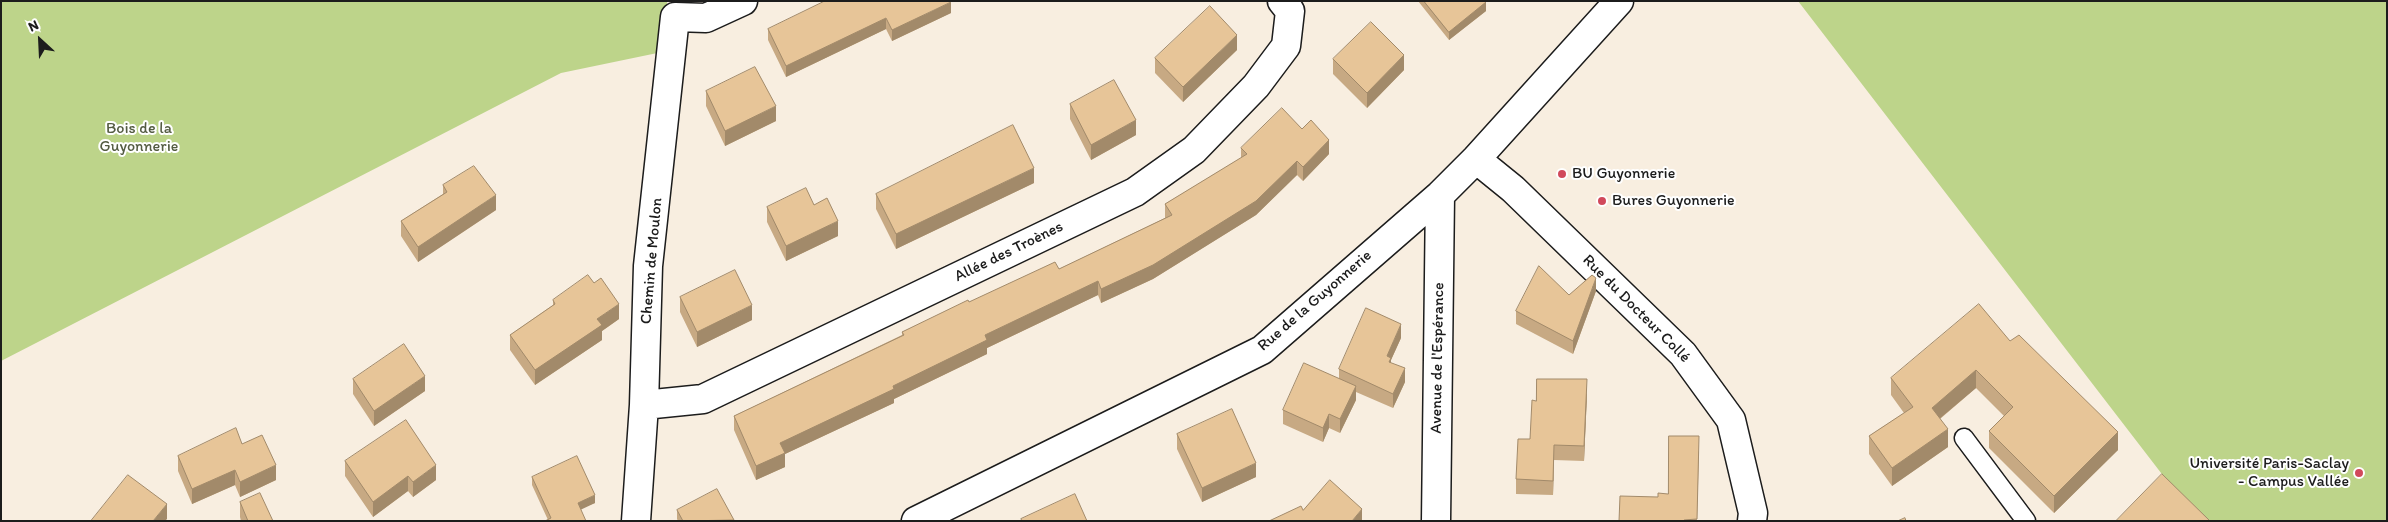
<!DOCTYPE html>
<meta charset="utf-8">
<style>
body{margin:0}
#map{position:relative;width:2388px;height:522px;overflow:hidden;background:#f8eee0;font-family:Itim,sans-serif}
canvas{display:block}
.frame{position:absolute;inset:0;border:2px solid #1c1c1c;pointer-events:none}
.north{position:absolute;left:15px;top:15px;width:50px;height:50px;-webkit-text-stroke:4px #fff;paint-order:stroke;rotate:335deg;font-size:14px;font-weight:700;line-height:20px;text-align:center;color:#1c1c1c}
.north::after{content:'';display:block;margin:auto;width:18px;height:22px;background:#1c1c1c;clip-path:polygon(50% 0,100% 100%,50% 72%,0 100%)}
</style>
<div id="map">
<canvas width="2388" height="522"></canvas>
<div class="frame"></div>
<div class="north">N</div>
</div>
<script>
const g = document.querySelector('canvas').getContext('2d');
g.lineJoin = 'round';
function paint(path, color) {
  g.fillStyle = color;
  g.fill(path, 'evenodd');
}
function stroke(path, color, width, dash) {
  g.strokeStyle = color;
  g.lineWidth = width;
  g.lineCap = dash ? 'butt' : 'round';
  g.setLineDash(dash || []);
  g.stroke(path);
}
function label(font, color, halo, rows, align = 'center') {
  g.font = font + ' Itim,sans-serif';
  g.lineWidth = 4;
  g.setLineDash([]);
  g.textBaseline = 'middle';
  g.strokeStyle = halo;
  g.fillStyle = color;
  for (const [text, x, y, turn = 0] of rows) {
    g.save();
    g.translate(x, y);
    g.rotate((+turn || 0) * Math.PI / 180);
    g.textAlign = isNaN(turn) ? turn : align;
    if (halo) g.strokeText(text, 0, 0);
    g.fillText(text, 0, 0);
    g.restore();
  }
}
paint(new Path2D(`
 M 1,1 L 667,1 L 667,51 L 561,73 L 1,361 Z
 M 1798,1 L 2387,1 L 2387,521 L 2198,521 Z`), '#bdd48a');
const service = new Path2D(`
 M 1964,438 L 2026,521`);
const minor = new Path2D(`
 M 644,405 L 703,399 L 1135,192 L 1194,150 L 1256,86 L 1286,46 L 1290,11 L 1282,1
 M 636,521 L 644,405 L 648,266 L 675,17 L 706,18 L 743,1`);
const tertiary = new Path2D(`
 M 1476,159 L 1513,189 L 1683,354 L 1731,420 L 1753,513 L 1752,521
 M 916,521 L 1262,350 L 1440,195 L 1476,159 L 1619,1
 M 1436,521 L 1440,195`);
stroke(service, '#1c1c1c', 21);
stroke(minor, '#1c1c1c', 31);
stroke(tertiary, '#1c1c1c', 31);
stroke(service, '#fff', 18);
stroke(minor, '#fff', 28);
stroke(tertiary, '#fff', 28);
paint(new Path2D(`
 M 1418,1 L 1486,1 L 1486,11 L 1449,40 Z
 M 951,13 L 892,41 L 886,29 L 786,77 L 768,40 L 768,29 Z
 M 1237,50 L 1183,102 L 1155,73 L 1155,58 Z
 M 1333,59 L 1404,70 L 1367,108 L 1333,74 Z
 M 706,91 L 776,121 L 725,146 L 706,106 Z
 M 1070,104 L 1136,135 L 1091,160 L 1070,119 Z
 M 1302,129 L 1329,154 L 1303,181 L 1297,175 L 1256,215 L 1153,279 L 1101,303 L 1098,295 L 987,348 L 987,354 L 894,399 L 894,403 L 785,454 L 785,467 L 756,480 L 734,430 L 734,416 L 902,335 L 902,332 L 969,302 L 1059,269 L 1165,218 L 1165,204 L 1241,158 L 1241,148 Z
 M 1034,183 L 896,249 L 876,209 L 876,194 Z
 M 443,185 L 496,210 L 418,262 L 401,236 L 401,221 L 443,194 Z
 M 814,205 L 838,236 L 786,261 L 767,222 L 767,207 Z
 M 1596,291 L 1573,354 L 1516,324 L 1516,311 L 1569,295 Z
 M 680,297 L 752,320 L 697,347 L 680,312 Z
 M 553,300 L 619,319 L 602,331 L 602,340 L 535,385 L 510,350 L 510,335 L 553,305 Z
 M 1401,338 L 1391,360 L 1391,363 L 1405,382 L 1393,408 L 1356,392 L 1356,400 L 1340,433 L 1329,428 L 1323,442 L 1283,424 L 1283,410 L 1339,378 L 1339,369 Z
 M 2010,341 L 2118,450 L 2054,513 L 1989,448 L 1989,431 L 2004,416 L 1976,388 L 1940,419 L 1948,447 L 1892,486 L 1869,454 L 1869,436 L 1904,413 L 1891,395 L 1891,378 Z
 M 353,379 L 425,391 L 374,426 L 353,394 Z
 M 1587,394 L 1584,461 L 1554,460 L 1553,495 L 1516,494 L 1516,479 L 1530,439 L 1536,401 Z
 M 1177,434 L 1256,477 L 1202,502 L 1177,449 Z
 M 242,444 L 276,480 L 240,497 L 235,485 L 192,504 L 178,471 L 178,456 Z
 M 1699,451 L 1697,521 L 1619,521 L 1668,494 Z
 M 345,461 L 436,480 L 413,497 L 408,491 L 373,517 L 345,476 Z
 M 532,477 L 595,503 L 548,520 L 532,485 Z
 M 240,502 L 273,521 L 241,521 L 240,517 Z
 M 677,510 L 734,521 L 678,521 L 677,519 Z`), '#c7a983');
paint(new Path2D(`
 M 951,2 L 951,13 L 892,41 L 892,30 Z
 M 1486,2 L 1486,11 L 1449,40 L 1449,32 Z
 M 886,18 L 886,29 L 786,77 L 786,66 Z
 M 1237,35 L 1237,50 L 1183,102 L 1183,87 Z
 M 1404,55 L 1404,70 L 1367,108 L 1367,93 Z
 M 776,106 L 776,121 L 725,146 L 725,131 Z
 M 1136,120 L 1136,135 L 1091,160 L 1091,145 Z
 M 1329,140 L 1329,154 L 1303,181 L 1303,167 Z
 M 1297,161 L 1297,175 L 1256,215 L 1153,279 L 1101,303 L 1101,289 Z
 M 1034,168 L 1034,183 L 896,249 L 896,234 Z
 M 496,195 L 496,210 L 418,262 L 418,247 Z
 M 838,221 L 838,236 L 786,261 L 786,246 Z
 M 1596,278 L 1596,291 L 1573,354 L 1573,341 Z
 M 1098,281 L 1098,295 L 987,348 L 987,354 L 894,399 L 894,403 L 785,454 L 785,467 L 756,480 L 756,466 L 780,443 L 893,386 L 985,335 Z
 M 619,304 L 619,319 L 602,331 L 602,340 L 535,385 L 535,370 L 597,319 Z
 M 752,305 L 752,320 L 697,347 L 697,332 Z
 M 1401,324 L 1401,338 L 1391,360 L 1391,372 L 1387,356 Z
 M 1405,368 L 1405,382 L 1393,408 L 1393,394 Z
 M 1976,370 L 1976,388 L 1932,425 L 1932,408 Z
 M 425,376 L 425,391 L 374,426 L 374,411 Z
 M 1587,379 L 1587,394 L 1584,461 L 1584,446 Z
 M 1356,386 L 1356,400 L 1340,433 L 1340,419 Z
 M 1329,414 L 1329,428 L 1323,442 L 1323,428 Z
 M 1948,429 L 1948,447 L 1892,486 L 1892,468 Z
 M 2118,432 L 2118,450 L 2054,513 L 2054,496 Z
 M 1554,445 L 1554,460 L 1553,495 L 1553,481 Z
 M 1256,463 L 1256,477 L 1202,502 L 1202,488 Z
 M 276,465 L 276,480 L 240,497 L 240,482 Z
 M 436,465 L 436,480 L 413,497 L 413,482 Z
 M 235,470 L 235,485 L 192,504 L 192,489 Z
 M 408,476 L 408,491 L 373,517 L 373,502 Z
 M 595,495 L 595,503 L 578,511 L 578,503 Z
 M 167,504 L 167,519 L 165,521 L 153,521 Z
 M 1362,509 L 1362,521 L 1352,521 Z`), '#a28a6a');
const building = new Path2D(`
 M 825,1 L 950,1 L 951,2 L 892,30 L 886,18 L 786,66 L 768,29 Z
 M 1424,1 L 1486,1 L 1486,2 L 1449,32 Z
 M 1210,6 L 1237,35 L 1183,87 L 1155,58 Z
 M 1371,22 L 1404,55 L 1367,93 L 1333,59 Z
 M 755,67 L 776,106 L 725,131 L 706,91 Z
 M 1114,80 L 1136,120 L 1091,145 L 1070,104 Z
 M 1282,108 L 1302,129 L 1311,120 L 1329,140 L 1303,167 L 1297,161 L 1256,201 L 1153,265 L 1101,289 L 1098,281 L 985,335 L 987,340 L 893,386 L 894,389 L 780,443 L 785,453 L 756,466 L 734,416 L 904,335 L 902,332 L 968,300 L 969,302 L 1055,262 L 1059,269 L 1172,215 L 1165,204 L 1247,154 L 1241,148 Z
 M 1013,125 L 1034,168 L 896,234 L 876,194 Z
 M 474,166 L 496,195 L 418,247 L 401,221 L 447,192 L 443,185 Z
 M 806,188 L 814,205 L 827,198 L 838,221 L 786,246 L 767,207 Z
 M 1539,266 L 1569,295 L 1592,275 L 1596,278 L 1573,341 L 1516,311 Z
 M 735,270 L 752,305 L 697,332 L 680,297 Z
 M 588,275 L 594,283 L 601,278 L 619,304 L 597,319 L 602,325 L 535,370 L 510,335 L 555,304 L 553,300 Z
 M 1979,304 L 2010,341 L 2019,335 L 2118,432 L 2054,496 L 1989,431 L 2013,407 L 1976,370 L 1932,408 L 1948,429 L 1892,468 L 1869,436 L 1913,407 L 1891,378 Z
 M 1366,308 L 1401,324 L 1387,356 L 1391,358 L 1389,362 L 1405,368 L 1393,394 L 1339,369 Z
 M 404,344 L 425,376 L 374,411 L 353,379 Z
 M 1304,363 L 1356,386 L 1340,419 L 1329,414 L 1323,428 L 1283,410 Z
 M 1537,379 L 1587,379 L 1584,446 L 1554,445 L 1553,481 L 1516,479 L 1518,439 L 1530,439 L 1532,400 L 1536,401 Z
 M 1232,409 L 1256,463 L 1202,488 L 1177,434 Z
 M 406,420 L 436,465 L 413,482 L 408,476 L 373,502 L 345,461 Z
 M 236,428 L 242,444 L 262,435 L 276,465 L 240,482 L 235,470 L 192,489 L 178,456 Z
 M 1669,436 L 1699,436 L 1697,519 L 1684,520 L 1684,521 L 1619,521 L 1620,496 L 1658,497 L 1658,493 L 1668,494 Z
 M 577,456 L 595,495 L 578,503 L 586,521 L 545,521 L 551,518 L 532,477 Z
 M 2162,474 L 2210,521 L 2116,521 Z
 M 128,475 L 167,504 L 153,521 L 91,521 Z
 M 1330,480 L 1362,509 L 1352,521 L 1269,521 L 1301,506 L 1303,510 Z
 M 717,489 L 734,520 L 683,521 L 677,510 Z
 M 260,493 L 273,521 L 248,521 L 240,502 Z
 M 1075,494 L 1087,521 L 1022,521 L 1021,519 Z
 M 1905,518 L 1906,521 L 1898,521 Z`);
paint(building, '#e7c598');
stroke(building, '#a28a6a', 1);
for (const [x, y, r, color] of [
 [1562,174,5,"#d1495b"],
 [1602,201,5,"#d1495b"],
 [2359,473,5,"#d1495b"]
]) {
  const dot = new Path2D();
  dot.arc(x, y, r, 0, 2 * Math.PI);
  g.fillStyle = color;
  g.fill(dot);
  stroke(dot, '#fff', 2);
}
label('16px', '#545c42', '#fff', [
 ["Bois de la",139,129],
 ["Guyonnerie",139,147]
]);
label('16px', '#1c1c1c', '#fff', [
 ["BU Guyonnerie",1572,174],
 ["Bures Guyonnerie",1612,201],
 ["Université Paris-Saclay",2349,464,"right"],
 ["- Campus Vallée",2349,482,"right"]
], 'left');
label('16px', '#1c1c1c', '#fff', [
 ["Allée des Troènes",1009,252,-26],
 ["Chemin de Moulon",652,261,-85],
 ["Rue de la Guyonnerie",1315,301,-41],
 ["Rue du Docteur Collé",1636,309,45],
 ["Avenue de l'Espérance",1438,358,-89]
]);
</script>
